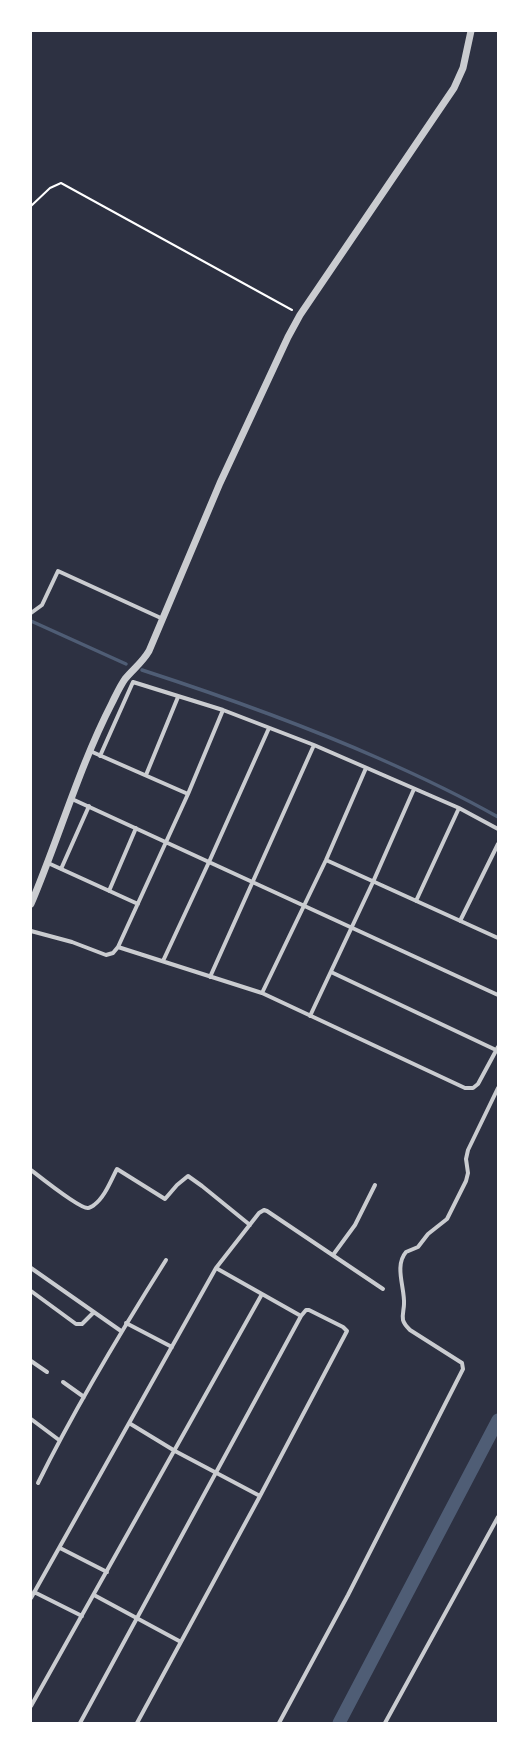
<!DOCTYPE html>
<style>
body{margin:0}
#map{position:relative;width:529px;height:1754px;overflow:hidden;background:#2d3142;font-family:"Public Sans",sans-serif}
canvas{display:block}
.frame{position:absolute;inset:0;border:32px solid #fff;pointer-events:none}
</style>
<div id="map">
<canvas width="529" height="1754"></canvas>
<div class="frame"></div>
</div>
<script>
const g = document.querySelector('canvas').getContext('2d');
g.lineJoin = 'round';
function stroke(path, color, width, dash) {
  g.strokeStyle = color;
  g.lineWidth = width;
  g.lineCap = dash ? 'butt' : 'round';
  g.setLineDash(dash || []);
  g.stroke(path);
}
stroke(new Path2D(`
 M 31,621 L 126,664
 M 142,670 C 222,696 301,724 378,758 C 419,776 459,795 498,817`), '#4f5d75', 3.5);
stroke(new Path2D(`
 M 339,1723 L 498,1420`), '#4f5d75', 13);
stroke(new Path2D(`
 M 31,206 L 50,188 L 61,183 L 292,310`), '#fff', 2);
stroke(new Path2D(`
 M 31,613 L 42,605 L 58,571 L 163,619
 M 90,751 L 188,794
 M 100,756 L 133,682 L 223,710 L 314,745 L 459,808 L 498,829
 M 146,775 L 178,697
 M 72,799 L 498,995
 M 326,860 L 498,938
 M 48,863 L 138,904
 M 61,869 L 89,806
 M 109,891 L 136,828
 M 416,901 L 459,808
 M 460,921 L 498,844
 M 31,931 L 72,942 L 106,955 L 113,953 L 118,947 L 262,993 L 465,1088 L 473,1088 L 478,1084 L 498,1047
 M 118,947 L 188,794 L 223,710
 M 163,961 L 209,862 L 269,728
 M 331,972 L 496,1050
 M 210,977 L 314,745
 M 262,993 L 326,860 L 366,768
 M 310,1016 L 373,882 L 414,789
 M 31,1170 C 40,1177 80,1209 88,1208 C 89,1208 93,1206 94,1205 C 105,1197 111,1180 117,1169 L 165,1199 L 177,1185 L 188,1176 L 202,1186 L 250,1225
 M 333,1255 L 355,1225 L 375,1185
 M 31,1268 L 121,1331
 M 31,1291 L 76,1324 L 82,1324 L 93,1313
 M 126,1323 L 172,1347
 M 31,1361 L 47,1372
 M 63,1382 L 84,1397
 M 31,1419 L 59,1440
 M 129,1423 L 175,1451 L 260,1496
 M 38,1483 C 76,1406 120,1333 166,1260
 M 60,1548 L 107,1572
 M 34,1592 L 82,1616
 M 94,1595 L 181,1642
 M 31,1598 L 216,1268 L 259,1213 L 264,1210 L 267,1211 L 383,1289
 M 31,1706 L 262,1294
 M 80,1723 L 301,1316
 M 137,1723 L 260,1496 L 347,1331 L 343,1327 L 309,1310 L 306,1310 L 301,1316 L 216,1268
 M 279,1723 L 348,1595 L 463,1369 L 462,1363 L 410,1330 C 407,1327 404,1324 403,1320 C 402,1314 404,1309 404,1304 C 405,1288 394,1266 406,1252 L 418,1247 L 428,1234 L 447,1219 L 466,1181 L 468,1173 L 466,1159 L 468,1150 L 498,1088
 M 385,1723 L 498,1517`), '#caccd0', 4);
stroke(new Path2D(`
 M 31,904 C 59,838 79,767 112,703 C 116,695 120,686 125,679 C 133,669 142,663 149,651 L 220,483 L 288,337 L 300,315 L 454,88 L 463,68 L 471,31`), '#caccd0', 7);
</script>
